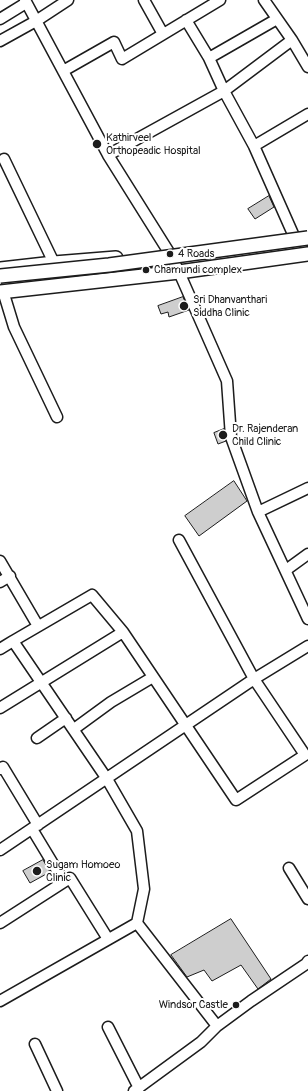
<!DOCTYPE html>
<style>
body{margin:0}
canvas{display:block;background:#fff}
</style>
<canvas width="308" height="1091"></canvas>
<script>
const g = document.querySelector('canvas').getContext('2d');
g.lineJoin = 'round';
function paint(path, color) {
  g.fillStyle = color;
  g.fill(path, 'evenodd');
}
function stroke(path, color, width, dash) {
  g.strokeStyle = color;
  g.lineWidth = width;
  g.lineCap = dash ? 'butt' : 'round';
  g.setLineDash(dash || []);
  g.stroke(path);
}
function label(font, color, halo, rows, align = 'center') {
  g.font = font + ' Pangolin,sans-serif';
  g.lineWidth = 4;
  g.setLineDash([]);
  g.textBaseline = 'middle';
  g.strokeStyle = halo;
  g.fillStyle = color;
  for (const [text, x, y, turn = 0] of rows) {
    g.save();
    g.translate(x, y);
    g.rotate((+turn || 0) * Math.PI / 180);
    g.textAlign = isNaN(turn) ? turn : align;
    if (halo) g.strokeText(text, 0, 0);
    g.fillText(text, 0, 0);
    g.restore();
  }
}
const building = new Path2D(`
 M 269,196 L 274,207 L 255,219 L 248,209 Z
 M 183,297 L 189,310 L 169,317 L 168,312 L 161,314 L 158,306 Z
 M 224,429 L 226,441 L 218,444 L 214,433 Z
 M 234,481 L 247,501 L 199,536 L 185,516 Z
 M 43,860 L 50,872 L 30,883 L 23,871 Z
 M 231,919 L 271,979 L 258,989 L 241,965 L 212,981 L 204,970 L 187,977 L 171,955 Z`);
paint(building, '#cecece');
stroke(building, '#1c1c1c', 1);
const minor = new Path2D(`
 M 25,0 L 108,155 L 170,254 L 179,272 L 227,381 L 231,437 L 258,512 L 308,619
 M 144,0 L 163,34
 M 264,0 L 292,40 L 308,67
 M 0,19 L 26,3
 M 186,20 L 209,58 L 224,91 L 254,146 L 293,234
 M 0,41 L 36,21 L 68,0
 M 209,58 L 277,19
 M 63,71 L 114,42 L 122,59 L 220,0
 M 254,146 L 308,114
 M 108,155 L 224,91 L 292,40
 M 4,159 L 54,263
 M 3,291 L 14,327 L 57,417
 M 258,512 L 308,488
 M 0,561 L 38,626
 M 286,570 L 308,554
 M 0,582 L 10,576
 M 13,641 L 92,595 L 123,632 L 236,800 L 305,755 L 254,679 L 179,540
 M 0,649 L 13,641 L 107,779 L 137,831 L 144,889 L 137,923 L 217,1026
 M 0,708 L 123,632
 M 74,729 L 111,702 L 153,677
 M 37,738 L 66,718
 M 0,769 L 3,767 L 38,825
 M 32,829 L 64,882
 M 0,850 L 254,679 L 308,646
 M 289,868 L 308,899
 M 0,923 L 70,878 L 108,939
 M 0,1001 L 137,923
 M 108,1027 L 139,1088
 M 35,1044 L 57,1091
 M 134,1091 L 201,1042 L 217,1026 L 251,1001 L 306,964 L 308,961`);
const major = new Path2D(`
 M 0,269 L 54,263 L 116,258
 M 0,292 L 179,272 L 308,254`);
stroke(minor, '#1c1c1c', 13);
stroke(major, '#1c1c1c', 16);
stroke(minor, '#fff', 10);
stroke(major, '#fff', 13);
const majorBridge = new Path2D(`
 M 0,276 L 109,265 L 308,238`);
stroke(majorBridge, '#1c1c1c', 16, []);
stroke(majorBridge, '#fff', 13);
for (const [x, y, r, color] of [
 [97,144,5,"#1c1c1c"],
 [170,254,4,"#1c1c1c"],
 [146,270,4,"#1c1c1c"],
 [184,306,5,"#1c1c1c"],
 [223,435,5,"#1c1c1c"],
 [37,871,5,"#1c1c1c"],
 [236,1005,4,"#1c1c1c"]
]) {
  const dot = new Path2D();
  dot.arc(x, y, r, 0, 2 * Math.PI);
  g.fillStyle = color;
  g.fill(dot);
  stroke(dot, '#fff', 1.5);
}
label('11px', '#1c1c1c', '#fff', [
 ["Kathirveel",106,138],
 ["Orthopeadic Hospital",106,151],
 ["4 Roads",178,254],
 ["Chamundi complex",154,270],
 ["Sri Dhanvanthari",193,300],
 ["Siddha Clinic",193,313],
 ["Dr. Rajenderan",232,429],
 ["Child Clinic",232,442],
 ["Sugam Homoeo",46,865],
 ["Clinic",46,878],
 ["Windsor Castle",228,1005,"right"]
], 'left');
</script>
